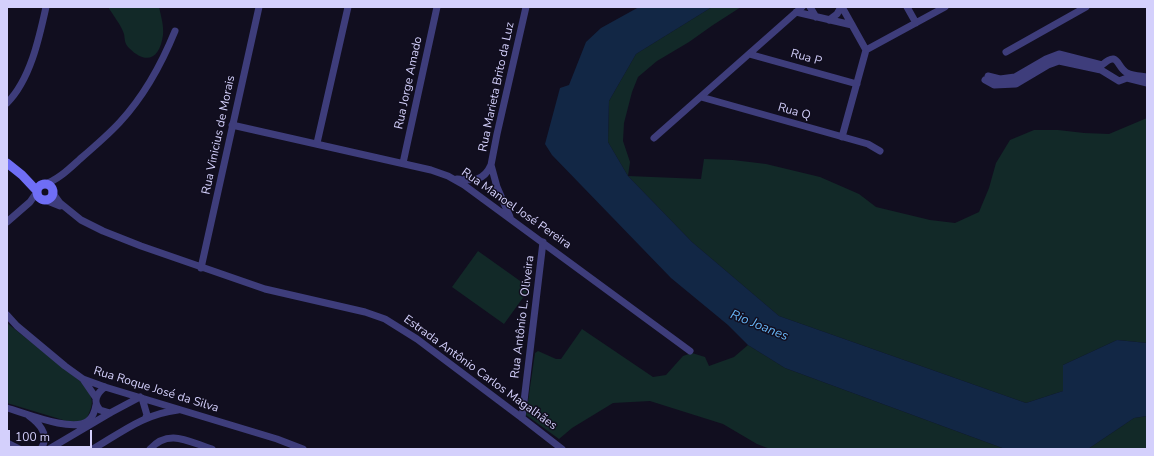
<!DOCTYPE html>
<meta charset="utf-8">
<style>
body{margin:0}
#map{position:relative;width:1154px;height:456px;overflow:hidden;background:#110e1f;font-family:"Nunito Sans",sans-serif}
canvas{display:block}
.frame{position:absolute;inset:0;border:8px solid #d4d0fc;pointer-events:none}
.scale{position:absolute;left:8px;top:430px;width:84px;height:18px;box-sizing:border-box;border:2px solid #d4d0fc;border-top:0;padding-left:5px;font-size:12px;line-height:14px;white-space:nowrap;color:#d4d0fc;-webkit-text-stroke:3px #110e1f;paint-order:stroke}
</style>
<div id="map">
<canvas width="1154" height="456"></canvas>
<div class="frame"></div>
<div class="scale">100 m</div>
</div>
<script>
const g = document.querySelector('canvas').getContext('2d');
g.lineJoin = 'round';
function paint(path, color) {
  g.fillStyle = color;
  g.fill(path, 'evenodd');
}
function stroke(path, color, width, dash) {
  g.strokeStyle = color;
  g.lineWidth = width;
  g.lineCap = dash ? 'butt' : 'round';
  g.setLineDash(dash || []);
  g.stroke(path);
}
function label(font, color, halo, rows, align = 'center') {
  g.font = font + ' "Nunito Sans",sans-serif';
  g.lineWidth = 3;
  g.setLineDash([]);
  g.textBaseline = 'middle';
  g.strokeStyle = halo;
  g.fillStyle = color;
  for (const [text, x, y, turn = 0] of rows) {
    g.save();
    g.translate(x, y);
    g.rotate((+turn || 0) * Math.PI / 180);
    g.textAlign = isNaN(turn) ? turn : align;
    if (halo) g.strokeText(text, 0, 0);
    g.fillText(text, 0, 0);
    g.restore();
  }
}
paint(new Path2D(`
 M 108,7 L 159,7 C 161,16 164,26 163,35 C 160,58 147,66 129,48 C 124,43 125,39 124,34 C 121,25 113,15 108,7 Z
 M 712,7 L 741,7 L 713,25 L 689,42 L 657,61 L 638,77 L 632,92 L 624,123 L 623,141 L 630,162 L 628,176 L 701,179 L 704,159 L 733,160 L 766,164 L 820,177 L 859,194 L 876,207 L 930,220 L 955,223 L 979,212 L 989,188 L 996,163 L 1010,140 L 1034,130 L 1058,130 L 1084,133 L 1109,134 L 1147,118 L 1147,343 L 1117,340 L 1063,365 L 1063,391 L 1026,403 L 779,316 L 692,242 L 628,176 L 608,142 L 609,101 L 636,54 Z
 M 478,251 L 530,288 L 504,324 L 452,287 Z
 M 7,323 L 85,385 C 94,401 94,403 86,420 L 73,423 L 7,403 Z
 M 582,329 L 653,377 L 666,375 L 683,356 L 692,353 L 705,357 L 709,366 L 734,357 L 748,345 L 785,368 L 1005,449 L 770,449 L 757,444 L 723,424 L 650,401 L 613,403 L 572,428 L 559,439 L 526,415 L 535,353 L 538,351 L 556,359 L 561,359 Z
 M 1147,416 L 1147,449 L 1088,449 L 1134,418 Z`), '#122928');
paint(new Path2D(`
 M 639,7 L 712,7 L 636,54 L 609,101 L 608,142 L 628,176 L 692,242 L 779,316 L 1026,403 L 1063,391 L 1063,365 L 1117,340 L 1147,343 L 1147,416 L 1134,418 L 1088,449 L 1005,449 L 785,368 L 748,345 L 728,325 L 671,278 L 552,155 L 545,144 L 560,88 L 569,85 L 586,42 L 601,28 Z`), '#122745');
stroke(new Path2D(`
 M 810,7 L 816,17
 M 842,7 L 866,50
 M 907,7 L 916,23
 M 796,12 L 852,25
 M 829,20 L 837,14 L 841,7
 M 1006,52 L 1086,7
 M 749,54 L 857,84
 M 988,76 L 1000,79 L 1015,77 L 1046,59 L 1059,54 L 1102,65 C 1119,50 1116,67 1127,73 C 1133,76 1141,76 1147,77
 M 985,80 L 994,85 L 1016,84 L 1048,65 L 1059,61 L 1101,70 L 1119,81 L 1127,78 L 1147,83
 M 701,97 L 868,144 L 880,151
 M 7,103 C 30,80 39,39 46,7
 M 232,125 L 431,170 L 448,176 L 464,185 L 690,351
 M 842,137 L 866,50 L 945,7
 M 654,138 L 802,7
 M 317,143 L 348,7
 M 403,163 L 437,7
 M 457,179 C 473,181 484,181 491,165
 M 43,185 C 58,180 69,169 80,159 C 94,147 108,135 120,122 C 144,96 162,63 175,31
 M 52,192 L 60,203 L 81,220 L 103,231 L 141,246 L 265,289 L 365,312 L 385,319 L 417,339 L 522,418 L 562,449
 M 45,200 L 60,206
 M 510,217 L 497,187 L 491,165 L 497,134 L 526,7
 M 7,222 L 30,202 L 37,192
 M 201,268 L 259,7
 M 7,315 L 17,326 L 65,366 L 83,379 L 105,387 L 277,439 L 303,449
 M 83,379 L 96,398
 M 105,387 C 97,393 92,401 100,410 L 110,413
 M 142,398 L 147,415 L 145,419
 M 7,408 C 25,413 73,433 88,421 C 93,417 95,411 96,405
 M 29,416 C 40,424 50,435 41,449
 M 522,418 L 543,242
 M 7,443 L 19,449
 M 49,449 L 110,413 L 140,397
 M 93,449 C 122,432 144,414 178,410
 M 150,449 C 169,428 189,442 212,449`), '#3e3d7b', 7);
stroke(new Path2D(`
 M 7,163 L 22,175 L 37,191
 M37 192a8 8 0 1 1 16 0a8 8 0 1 1-16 0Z`), '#6f6ef5', 9);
label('12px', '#d4d0fc', '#110e1f', [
 ["Rua P",806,58,16],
 ["Rua Jorge Amado",409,83,-78],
 ["Rua Marieta Brito da Luz",497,87,-78],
 ["Rua Q",794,112,16],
 ["Rua Vinicius de Morais",219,135,-78],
 ["Rua Manoel José Pereira",516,209,35],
 ["Rua Antônio L. Oliveira",523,317,-83],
 ["Estrada Antônio Carlos Magalhães",480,373,36],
 ["Rua Roque José da Silva",156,390,17]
]);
label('italic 13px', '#66b4f4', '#110e1f', [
 ["Rio Joanes",759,326,22]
]);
</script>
